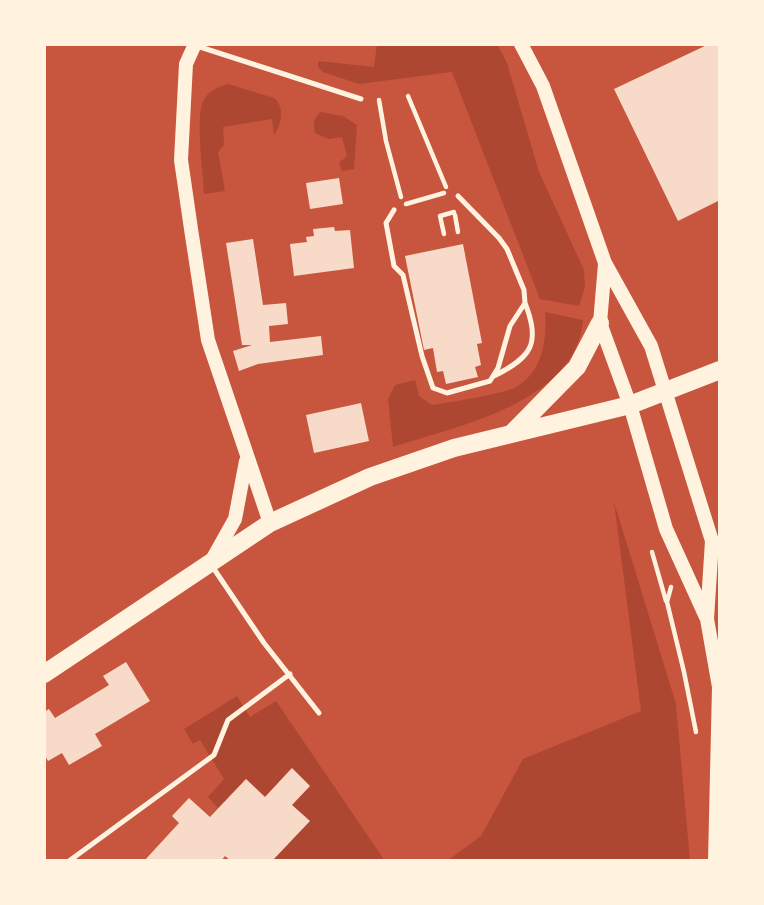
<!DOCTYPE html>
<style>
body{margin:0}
#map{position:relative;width:764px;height:905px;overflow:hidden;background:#c8553d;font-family:"DejaVu Sans",sans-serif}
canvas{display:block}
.frame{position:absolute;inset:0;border:46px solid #fff3e0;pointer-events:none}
</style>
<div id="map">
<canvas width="764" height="905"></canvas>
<div class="frame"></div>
</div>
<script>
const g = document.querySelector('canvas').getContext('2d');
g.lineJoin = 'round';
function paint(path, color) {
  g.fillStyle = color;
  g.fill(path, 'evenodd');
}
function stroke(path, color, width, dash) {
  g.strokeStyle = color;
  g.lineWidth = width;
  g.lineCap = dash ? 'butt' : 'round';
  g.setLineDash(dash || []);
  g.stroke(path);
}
paint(new Path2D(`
 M 377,44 L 497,44 L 507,63 L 539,172 L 584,270 L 585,287 L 579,306 L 540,299 L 452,72 L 359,84 L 323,72 L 318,67 L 318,61 L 374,67 Z
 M 228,84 L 274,98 C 285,107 282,124 274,135 L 272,119 L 223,127 L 224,145 L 218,152 L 225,191 L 204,194 C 203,172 196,123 202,104 C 206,92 217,87 228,84 Z
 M 321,112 L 343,116 L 357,125 L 354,169 L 342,171 L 339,163 L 347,156 L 342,137 L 329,139 L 315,133 C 313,123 313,118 321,112 Z
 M 545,312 L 583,320 C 576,403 457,426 393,447 L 388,399 L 395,385 L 415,380 L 419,396 L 432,405 C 450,402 506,394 518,386 C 543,370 547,339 545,312 Z
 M 614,502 L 676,704 L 690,861 L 447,861 L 481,836 L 523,759 L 641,711 Z
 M 237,696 L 250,717 L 276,701 L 385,861 L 272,861 L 309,821 L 292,805 L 310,786 L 291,768 L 265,797 L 246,779 L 218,808 L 208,797 L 224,779 L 200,740 L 193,744 L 184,729 Z`), '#ae4732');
paint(new Path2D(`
 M 709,44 L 720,44 L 720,200 L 678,221 L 614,89 Z
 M 339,178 L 343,204 L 310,209 L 306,183 Z
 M 334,227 L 335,231 L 350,230 L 354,268 L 294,276 L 290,244 L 307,242 L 306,237 L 314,236 L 313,229 Z
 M 253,239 L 263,305 L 286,303 L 288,324 L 269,326 L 270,342 L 321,336 L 323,355 L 258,364 L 239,371 L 233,351 L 252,345 L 242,345 L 226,243 Z
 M 463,244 L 482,343 L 477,344 L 481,365 L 475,367 L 478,377 L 446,384 L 443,371 L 437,372 L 433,348 L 424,350 L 405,256 Z
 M 361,403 L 369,441 L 314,453 L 306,415 Z
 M 126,662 L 150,701 L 95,734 L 102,746 L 69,765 L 62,753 L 48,761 L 44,754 L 44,712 L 49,709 L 55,718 L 109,685 L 103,676 Z
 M 292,768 L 310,786 L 292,805 L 310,821 L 272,861 L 231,861 L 225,856 L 221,861 L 144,861 L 179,823 L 172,816 L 189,798 L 210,817 L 246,779 L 265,797 Z`), '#f7dbc8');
stroke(new Path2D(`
 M 408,96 L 446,187
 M 379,100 L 386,141 L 401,197
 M 406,204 L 444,193
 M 455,215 L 458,232
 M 444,234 L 440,216 L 454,212
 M 652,552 L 666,601
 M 671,587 L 667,602 L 684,672 L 696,732`), '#fff3e0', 4.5);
stroke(new Path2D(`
 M 197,46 L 361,99
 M 394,210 L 386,223 L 394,266 L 403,275 L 422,356 L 433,388 L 447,393 L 490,381 L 498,368 L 510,326 L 525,303 L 524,290 L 507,249 L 499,238 L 458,196
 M 494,376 C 532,357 541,343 525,303
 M 212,566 L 264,643 L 319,713
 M 69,861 L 214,755 L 228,720 L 290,674`), '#fff3e0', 5);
stroke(new Path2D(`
 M 195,44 L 186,64 L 181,160 L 191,229 L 208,340 L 270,523
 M 521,44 L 543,86 L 605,263 L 651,346 L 712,541 L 707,619 L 719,687 L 715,861
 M 605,264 L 600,323 L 630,405 L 666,529 L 706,617
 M 212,560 L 235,519 L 246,461`), '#fff3e0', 14);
stroke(new Path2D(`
 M 512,433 L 577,367 L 600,323
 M 44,674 L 270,523 L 370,477 L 454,448 L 630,405 L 720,370`), '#fff3e0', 18);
</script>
